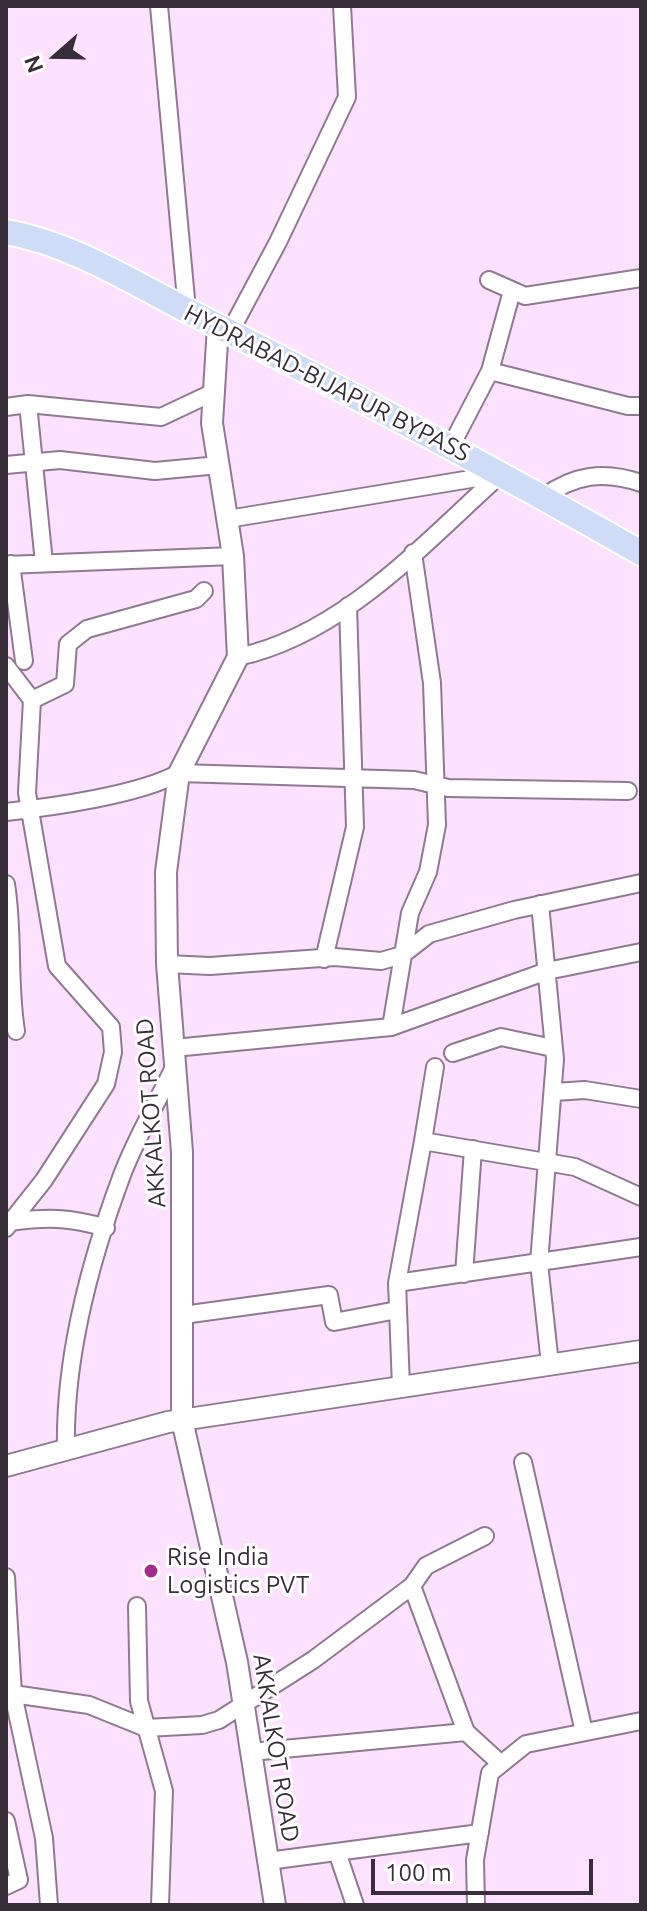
<!DOCTYPE html>
<style>
body{margin:0}
#map{position:relative;width:647px;height:1911px;overflow:hidden;background:#fce2ff;font-family:Ubuntu,sans-serif}
canvas{display:block}
.frame{position:absolute;inset:0;border:8px solid #382e39;pointer-events:none}
.north{position:absolute;left:16px;top:16px;width:80px;height:80px;-webkit-text-stroke:6px #fff;paint-order:stroke;rotate:250deg;font-size:22px;font-weight:700;line-height:32px;text-align:center;color:#382e39}
.north::after{content:'';display:block;margin:auto;width:28px;height:36px;background:#382e39;clip-path:polygon(50% 0,100% 100%,50% 72%,0 100%)}
.scale{position:absolute;left:371px;top:1859px;width:222px;height:36px;box-sizing:border-box;border:4px solid #382e39;border-top:0;padding-left:10px;font-size:24px;line-height:28px;white-space:nowrap;color:#382e39;-webkit-text-stroke:6px #fff;paint-order:stroke}
</style>
<div id="map">
<canvas width="647" height="1911"></canvas>
<div class="frame"></div>
<div class="north">N</div>
<div class="scale">100 m</div>
</div>
<script>
const g = document.querySelector('canvas').getContext('2d');
g.lineJoin = 'round';
function stroke(path, color, width, dash) {
  g.strokeStyle = color;
  g.lineWidth = width;
  g.lineCap = dash ? 'butt' : 'round';
  g.setLineDash(dash || []);
  g.stroke(path);
}
function label(font, color, halo, rows, align = 'center') {
  g.font = font + ' Ubuntu,sans-serif';
  g.lineWidth = 6;
  g.setLineDash([]);
  g.textBaseline = 'middle';
  g.strokeStyle = halo;
  g.fillStyle = color;
  for (const [text, x, y, turn = 0] of rows) {
    g.save();
    g.translate(x, y);
    g.rotate((+turn || 0) * Math.PI / 180);
    g.textAlign = isNaN(turn) ? turn : align;
    if (halo) g.strokeText(text, 0, 0);
    g.fillText(text, 0, 0);
    g.restore();
  }
}
const minor = new Path2D(`
 M 159,6 L 187,310
 M 489,280 L 525,296 L 641,278
 M 230,332 L 278,242 L 347,97 L 342,6
 M 490,371 L 628,406 L 641,406
 M 28,404 L 44,563
 M 6,407 L 28,404 L 161,417 L 214,392
 M 451,446 L 490,371 L 512,291
 M 6,465 L 60,460 L 155,471 L 219,465
 M 543,497 C 575,475 603,470 641,483
 M 228,519 L 501,474
 M 11,564 L 24,661
 M 6,565 L 233,556
 M 238,657 C 344,634 424,543 502,473
 M 6,666 L 32,700 L 27,793 L 57,966 L 111,1027 L 113,1052 L 106,1084 L 44,1180 L 6,1228
 M 32,700 L 65,684 L 68,644 L 87,629 L 196,599 L 204,591
 M 6,812 C 52,807 139,795 179,773 L 414,780 L 448,788 L 628,791
 M 6,884 C 14,933 8,982 16,1031
 M 540,904 L 555,1059 L 539,1263 L 550,1364
 M 324,959 L 355,827 L 348,606
 M 167,964 L 210,966 L 335,957 L 381,961 L 402,955 L 429,934 L 514,910 L 641,883
 M 391,1027 L 410,913 L 428,872 L 437,825 L 432,683 L 413,553
 M 174,1048 L 391,1027 L 547,971 L 641,952
 M 453,1053 L 501,1037 L 553,1048
 M 554,1092 L 585,1090 L 641,1099
 M 423,1141 L 435,1067
 M 10,1222 C 46,1217 70,1217 106,1228
 M 464,1274 L 473,1149
 M 397,1283 L 423,1141 L 575,1167 L 641,1197
 M 183,1315 L 329,1295 L 334,1322 L 397,1310
 M 401,1387 L 397,1283 L 641,1247
 M 66,1449 C 64,1358 90,1261 122,1175 C 136,1138 158,1101 175,1065
 M 523,1462 L 584,1732
 M 6,1577 L 13,1694 L 44,1838 L 49,1905
 M 412,1586 L 466,1732 L 501,1764
 M 137,1606 L 139,1701 L 164,1791 L 160,1905
 M 13,1694 L 89,1705 L 146,1728 L 202,1725 L 219,1720 L 313,1660 L 412,1586 L 426,1566 L 485,1536
 M 251,1752 L 466,1732
 M 6,1821 L 19,1880 L 6,1886
 M 337,1852 L 355,1905
 M 268,1861 L 480,1833
 M 476,1905 L 475,1860 L 490,1773 L 526,1744 L 641,1721`);
const tertiary = new Path2D(`
 M 218,326 L 212,423 L 233,556 L 238,657 L 179,773 L 166,872 L 167,964 L 182,1152 L 182,1420 L 237,1662 L 275,1905
 M 6,1466 L 168,1422 L 641,1351`);
const primary = new Path2D(`
 M 6,232 C 75,244 138,286 200,317 C 349,392 496,470 641,553`);
stroke(minor, '#907993', 20);
stroke(tertiary, '#907993', 24);
stroke(primary, '#fff', 28);
stroke(minor, '#fff', 16);
stroke(tertiary, '#fff', 20);
stroke(primary, '#cedcf7', 24);
for (const [x, y, r, color] of [
 [151,1571,8,"#a22e87"]
]) {
  const dot = new Path2D();
  dot.arc(x, y, r, 0, 2 * Math.PI);
  g.fillStyle = color;
  g.fill(dot);
  stroke(dot, '#fff', 3);
}
label('24px', '#382e39', '#fff', [
 ["HYDRABAD-BIJAPUR BYPASS",327,383,27],
 ["AKKALKOT ROAD",151,1113,-94],
 ["AKKALKOT ROAD",276,1748,81]
]);
label('24px', '#382e39', '#fff', [
 ["Rise India",167,1557],
 ["Logistics PVT",167,1585]
], 'left');
</script>
